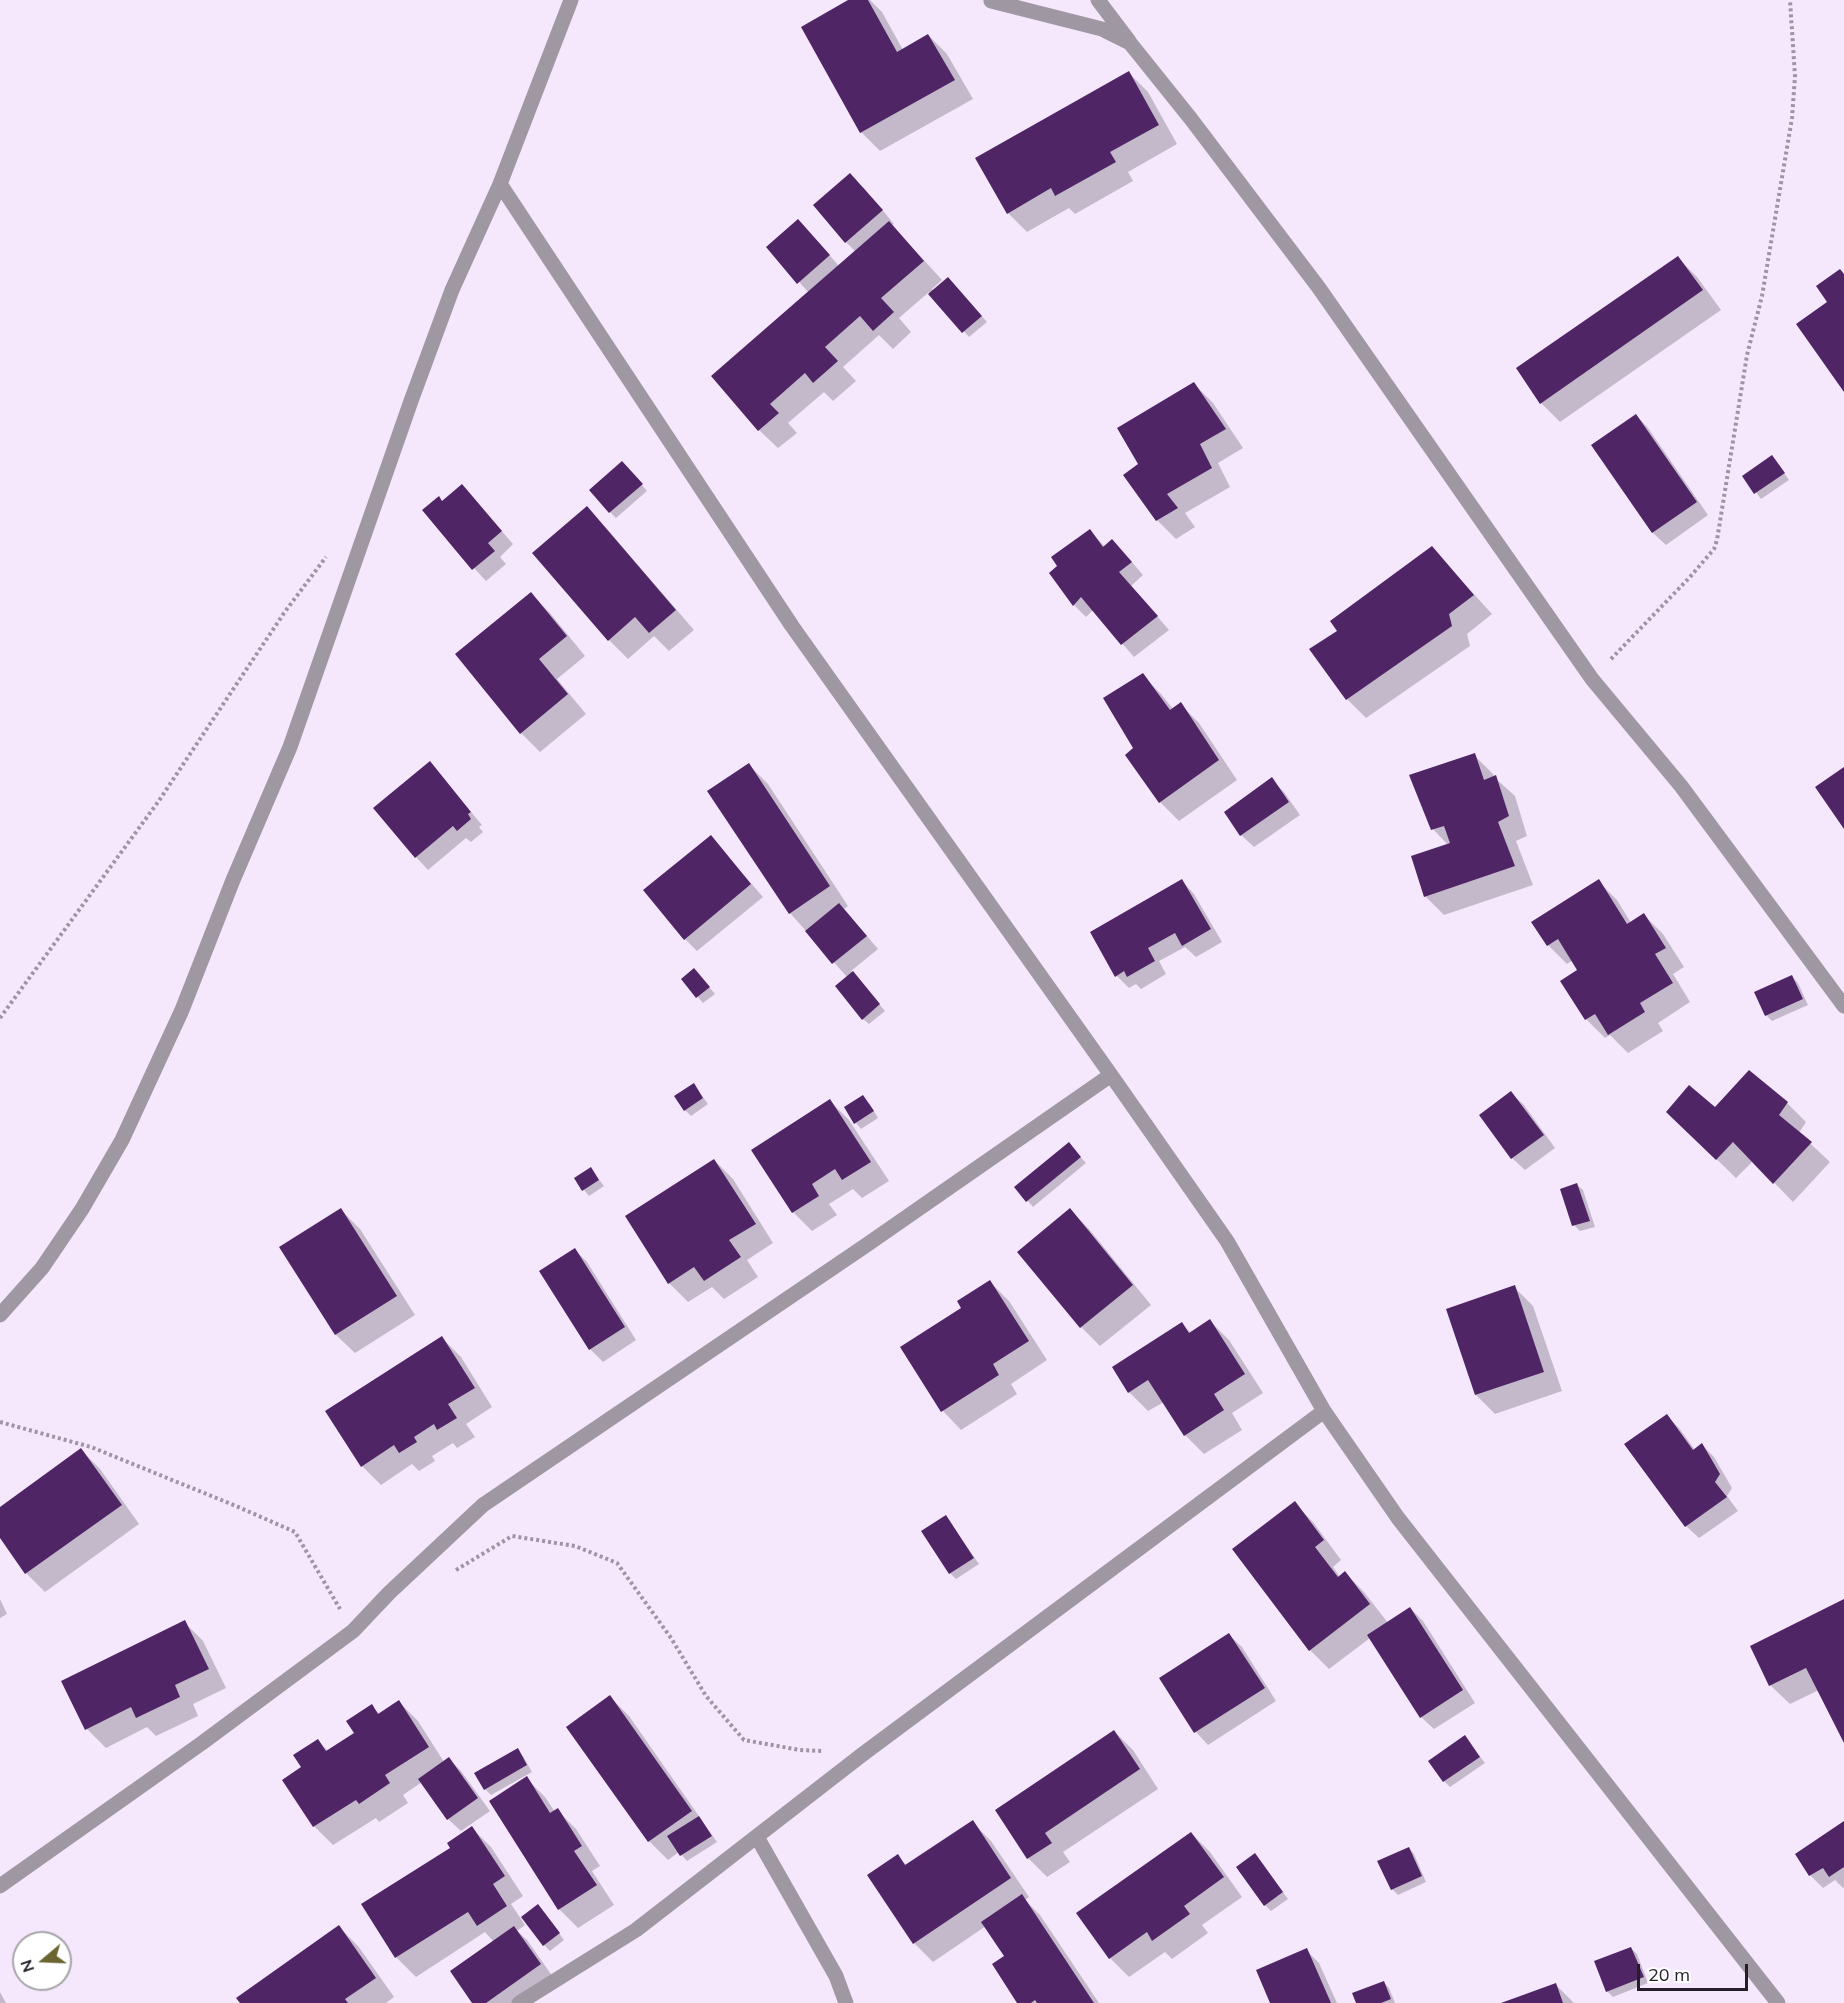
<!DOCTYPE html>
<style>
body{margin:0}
#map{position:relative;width:1844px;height:2003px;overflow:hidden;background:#f5e8fd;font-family:Mulish,sans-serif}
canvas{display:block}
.north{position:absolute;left:12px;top:1931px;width:60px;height:60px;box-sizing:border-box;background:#fff;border:2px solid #a7a5a9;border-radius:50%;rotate:251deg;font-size:16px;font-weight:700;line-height:24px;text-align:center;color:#231e27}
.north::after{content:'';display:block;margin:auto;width:21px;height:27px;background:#6b6531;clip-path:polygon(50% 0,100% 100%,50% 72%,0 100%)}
.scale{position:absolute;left:1637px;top:1964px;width:111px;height:27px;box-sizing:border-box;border:3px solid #231e27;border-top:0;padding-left:8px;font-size:18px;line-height:21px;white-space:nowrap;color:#231e27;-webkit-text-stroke:4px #fff;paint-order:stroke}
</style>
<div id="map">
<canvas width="1844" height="2003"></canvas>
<div class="north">N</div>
<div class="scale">20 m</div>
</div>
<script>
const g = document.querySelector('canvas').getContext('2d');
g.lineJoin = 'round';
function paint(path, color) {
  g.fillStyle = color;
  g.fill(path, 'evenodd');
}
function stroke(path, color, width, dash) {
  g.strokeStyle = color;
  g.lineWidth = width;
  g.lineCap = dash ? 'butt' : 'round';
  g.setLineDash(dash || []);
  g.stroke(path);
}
paint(new Path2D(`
 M 851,0 L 870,0 L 882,12 L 903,50 L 928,35 L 947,54 L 973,99 L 880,151 L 861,132 Z
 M 1129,73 L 1148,92 L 1177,144 L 1128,172 L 1133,181 L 1075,214 L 1069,208 L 1027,232 L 1008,213 Z
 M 863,187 L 894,224 L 892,225 L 942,280 L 932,289 L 934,292 L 954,285 L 987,322 L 969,337 L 929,292 L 899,318 L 911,332 L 893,349 L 879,335 L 843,367 L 856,381 L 833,401 L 824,392 L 788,423 L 797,433 L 778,448 L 759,430 L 809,293 L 768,247 L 811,234 L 839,266 L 856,252 L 846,242 Z
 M 1678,258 L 1697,277 L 1721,310 L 1560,422 L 1541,403 Z
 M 1194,384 L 1213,403 L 1243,448 L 1218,463 L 1230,487 L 1185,513 L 1195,527 L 1176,539 L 1157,520 L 1140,464 Z
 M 1636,415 L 1648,428 L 1708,515 L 1666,545 L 1653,533 L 1593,445 Z
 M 1777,463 L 1789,480 L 1761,499 L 1744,476 Z
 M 628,469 L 647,491 L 616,518 L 610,512 Z
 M 462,486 L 513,544 L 500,557 L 506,564 L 486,581 L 474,568 L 443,502 Z
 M 586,508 L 605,527 L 694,630 L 669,651 L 654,636 L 628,659 L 609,640 Z
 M 1090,531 L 1105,547 L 1125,554 L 1143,575 L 1131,586 L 1169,630 L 1134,657 L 1093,610 L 1086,617 L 1074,605 L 1051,573 Z
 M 1432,548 L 1492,614 L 1467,634 L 1470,646 L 1366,718 L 1347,699 L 1311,650 L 1339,631 Z
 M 531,594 L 550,613 L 585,656 L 557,679 L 586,714 L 540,752 L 521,733 L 457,654 Z
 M 1142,675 L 1161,694 L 1173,709 L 1180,704 L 1199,723 L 1237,780 L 1179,821 L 1160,802 L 1127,755 L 1135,748 Z
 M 1474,755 L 1493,774 L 1494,777 L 1515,796 L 1527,836 L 1516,841 L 1533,885 L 1444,915 L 1425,896 L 1448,845 L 1433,829 Z
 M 430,763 L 482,825 L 479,827 L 483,832 L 471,842 L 466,838 L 428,870 L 416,857 Z
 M 749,765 L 768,784 L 848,906 L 844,909 L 878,949 L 851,971 L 885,1011 L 869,1024 L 863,1019 L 847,977 L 790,913 Z
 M 1271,779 L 1284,792 L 1300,815 L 1254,847 L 1241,835 Z
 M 711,837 L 763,897 L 697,951 L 685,939 Z
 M 1182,881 L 1194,894 L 1222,942 L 1196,957 L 1185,947 L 1159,961 L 1166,974 L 1141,989 L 1136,984 L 1129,988 L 1117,976 Z
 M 1598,881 L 1617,900 L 1631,923 L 1644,915 L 1663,934 L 1684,967 L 1673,974 L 1690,1002 L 1658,1023 L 1663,1031 L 1628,1053 L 1610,1035 L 1605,1038 L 1586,1019 L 1579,970 L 1573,960 L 1567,964 L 1548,945 Z
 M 700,976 L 715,994 L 703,1003 L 683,980 Z
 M 1792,977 L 1798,983 L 1808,1005 L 1772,1021 L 1766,1015 Z
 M 694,1085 L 708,1104 L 691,1116 L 685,1110 Z
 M 1511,1093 L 1524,1105 L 1555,1148 L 1525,1170 L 1512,1158 Z
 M 830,1101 L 849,1120 L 889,1181 L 862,1198 L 853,1189 L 829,1204 L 837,1215 L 812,1231 L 793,1212 Z
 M 869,1103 L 878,1118 L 861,1129 L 856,1123 Z
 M 1787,1103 L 1806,1122 L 1799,1133 L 1830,1162 L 1793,1202 L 1753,1161 L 1736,1178 L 1668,1112 Z
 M 1072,1148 L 1086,1163 L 1033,1207 L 1016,1187 Z
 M 714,1160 L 733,1179 L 773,1243 L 747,1260 L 758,1277 L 724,1299 L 712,1287 L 688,1302 L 669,1283 Z
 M 591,1169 L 604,1186 L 589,1196 L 584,1190 Z
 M 1577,1185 L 1583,1190 L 1595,1227 L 1580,1231 L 1574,1225 Z
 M 341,1210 L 360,1229 L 415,1315 L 355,1353 L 336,1335 L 281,1248 Z
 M 1070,1210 L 1089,1229 L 1151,1305 L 1100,1346 L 1081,1327 L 1019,1252 Z
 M 575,1250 L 587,1262 L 636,1340 L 603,1362 L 590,1349 Z
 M 990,1282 L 1009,1301 L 1047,1360 L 1011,1384 L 1017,1394 L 961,1430 L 943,1411 L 963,1308 Z
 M 1514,1287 L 1533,1306 L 1562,1391 L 1495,1414 L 1476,1395 L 1448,1310 Z
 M 1210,1321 L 1229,1340 L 1263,1393 L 1232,1413 L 1242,1430 L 1204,1454 L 1185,1435 L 1164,1402 L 1148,1411 L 1129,1392 L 1114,1368 L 1182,1324 L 1191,1333 Z
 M 442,1338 L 461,1357 L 492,1407 L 466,1424 L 475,1437 L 457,1448 L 453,1443 L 432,1456 L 435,1461 L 419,1471 L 412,1464 L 381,1485 L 362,1466 Z
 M 1667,1416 L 1679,1428 L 1695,1450 L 1702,1445 L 1714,1457 L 1732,1488 L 1727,1496 L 1738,1511 L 1699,1538 L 1686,1526 Z
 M 81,1450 L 100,1469 L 139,1524 L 45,1592 L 26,1573 L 0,1535 L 0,1509 Z
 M 1294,1503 L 1313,1522 L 1341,1560 L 1333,1567 L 1340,1577 L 1345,1573 L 1364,1592 L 1388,1623 L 1410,1608 L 1423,1621 L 1475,1703 L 1434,1729 L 1421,1717 L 1370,1638 L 1329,1669 L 1310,1650 Z
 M 946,1517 L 979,1564 L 956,1579 L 950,1573 Z
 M 0,1599 L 7,1614 L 0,1618 Z
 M 1844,1601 L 1844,1740 L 1819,1690 L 1790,1704 L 1770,1685 L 1752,1647 Z
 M 184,1622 L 203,1641 L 226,1688 L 193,1704 L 198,1716 L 156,1736 L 147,1727 L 106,1748 L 87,1729 Z
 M 1229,1635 L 1242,1647 L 1276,1701 L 1208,1745 L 1196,1732 L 1161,1678 Z
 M 610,1697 L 629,1716 L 717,1842 L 687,1861 L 679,1852 L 668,1860 L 649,1841 L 568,1727 Z
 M 399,1702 L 418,1721 L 444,1762 L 449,1759 L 461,1771 L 490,1811 L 461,1831 L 448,1819 L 422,1782 L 403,1795 L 408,1803 L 379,1822 L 376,1818 L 333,1845 L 314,1826 L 303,1768 L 318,1741 L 328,1751 L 356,1734 L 371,1706 L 380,1714 Z
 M 1114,1731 L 1133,1750 L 1158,1789 L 1063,1852 L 1070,1862 L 1047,1877 L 1028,1858 L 997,1810 Z
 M 1465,1737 L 1485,1763 L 1450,1787 L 1444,1781 Z
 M 517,1750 L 523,1756 L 532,1772 L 491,1795 L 485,1789 Z
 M 526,1778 L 545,1797 L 555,1812 L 557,1810 L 576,1829 L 600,1866 L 592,1871 L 614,1905 L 578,1928 L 559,1909 Z
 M 972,1822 L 991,1841 L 1029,1897 L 1025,1900 L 1040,1915 L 1099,2003 L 1019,2003 L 1006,1957 L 986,1926 L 933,1962 L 914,1943 L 898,1856 L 907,1866 Z
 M 1844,1823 L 1844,1887 L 1843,1888 L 1835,1880 L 1823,1888 L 1810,1875 Z
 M 472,1828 L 491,1847 L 523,1896 L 511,1904 L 525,1925 L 517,1931 L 527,1940 L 553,1977 L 516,2003 L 474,2003 L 494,1942 L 485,1932 L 416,1977 L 397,1958 L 363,1905 L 452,1848 Z
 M 1191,1833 L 1210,1852 L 1242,1897 L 1202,1925 L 1208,1933 L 1172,1959 L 1165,1952 L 1129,1977 L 1110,1958 L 1078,1913 Z
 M 1409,1848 L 1414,1854 L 1426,1882 L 1398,1895 L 1392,1889 Z
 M 1260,1861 L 1288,1899 L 1271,1911 L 1265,1905 Z
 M 544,1912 L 564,1940 L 550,1951 L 544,1945 Z
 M 339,1927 L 358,1946 L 394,1997 L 386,2003 L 242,2003 Z
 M 1631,1948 L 1637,1954 L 1648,1983 L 1613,1997 L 1607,1991 Z
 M 1306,1950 L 1319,1963 L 1337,2003 L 1272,2003 Z
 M 1383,1982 L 1389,1988 L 1395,2003 L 1358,2003 Z
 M 1556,1985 L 1574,2003 L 1505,2003 Z
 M 0,1992 L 6,2003 L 0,2003 Z`), '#0003');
paint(new Path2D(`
 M 848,0 L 868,0 L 897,52 L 928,34 L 955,80 L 860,133 L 801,27 Z
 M 1129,71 L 1159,125 L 1110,152 L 1116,162 L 1055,196 L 1051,188 L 1007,214 L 975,158 Z
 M 850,173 L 883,210 L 845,243 L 813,205 Z
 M 798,219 L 830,255 L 797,284 L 766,247 Z
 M 889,221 L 924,261 L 881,298 L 894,312 L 873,331 L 860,316 L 825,347 L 838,361 L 813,383 L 805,373 L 770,404 L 779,413 L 758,431 L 711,376 Z
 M 1678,256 L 1703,290 L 1540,404 L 1516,368 Z
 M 1840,269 L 1844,274 L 1844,392 L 1796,324 L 1827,302 L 1816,286 Z
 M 948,277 L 982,316 L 962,333 L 928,294 Z
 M 1194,382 L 1226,429 L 1200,444 L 1212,468 L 1167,494 L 1178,508 L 1156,521 L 1123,475 L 1138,464 L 1117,428 Z
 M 1636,414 L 1697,502 L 1652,533 L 1591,445 Z
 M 1772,455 L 1785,473 L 1754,494 L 1742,476 Z
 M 622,461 L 643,484 L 609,513 L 589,490 Z
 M 462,484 L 502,531 L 488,543 L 495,551 L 472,570 L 422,510 L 439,496 L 442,501 Z
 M 587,506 L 676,610 L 649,633 L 635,617 L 608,641 L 532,553 Z
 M 1090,529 L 1103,547 L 1112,539 L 1132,562 L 1119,572 L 1158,616 L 1121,645 L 1081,597 L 1073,606 L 1049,573 L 1057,566 L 1051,557 Z
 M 1432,546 L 1474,595 L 1449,614 L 1452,626 L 1346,700 L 1309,649 L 1337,631 L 1330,621 Z
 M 531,592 L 567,636 L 539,659 L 568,694 L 520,734 L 455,654 Z
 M 1143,673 L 1170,710 L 1181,702 L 1219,760 L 1159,803 L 1125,755 L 1133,748 L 1103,698 Z
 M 1475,753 L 1484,780 L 1496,775 L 1509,816 L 1498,822 L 1515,866 L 1424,897 L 1411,856 L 1450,843 L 1444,826 L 1431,830 L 1409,775 Z
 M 430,761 L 471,812 L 468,814 L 471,819 L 457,831 L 453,826 L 415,858 L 373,808 Z
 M 749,763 L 830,886 L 789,914 L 707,791 Z
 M 1844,767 L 1844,829 L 1815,787 Z
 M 1272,777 L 1289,802 L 1240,836 L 1224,812 Z
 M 711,835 L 751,884 L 684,940 L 643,890 Z
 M 1182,879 L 1211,929 L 1182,946 L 1175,933 L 1148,948 L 1155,961 L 1127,977 L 1124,971 L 1115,977 L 1090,932 Z
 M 1599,879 L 1627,924 L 1644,913 L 1666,948 L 1655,954 L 1673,983 L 1640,1003 L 1645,1012 L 1608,1035 L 1595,1014 L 1585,1020 L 1560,981 L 1577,970 L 1558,939 L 1547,946 L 1531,922 Z
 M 839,903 L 867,936 L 832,964 L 805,931 Z
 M 694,968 L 710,987 L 696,998 L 681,979 Z
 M 853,971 L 880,1004 L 862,1020 L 835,986 Z
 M 1792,975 L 1803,999 L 1765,1016 L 1754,992 Z
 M 1749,1070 L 1788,1102 L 1779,1115 L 1812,1142 L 1773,1184 L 1733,1142 L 1716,1160 L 1666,1112 L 1689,1085 L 1715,1107 Z
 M 694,1083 L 703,1098 L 684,1111 L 674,1096 Z
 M 1511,1091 L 1544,1135 L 1511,1159 L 1479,1115 Z
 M 863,1095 L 874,1111 L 854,1124 L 844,1107 Z
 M 830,1099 L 871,1162 L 842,1180 L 835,1169 L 812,1184 L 819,1196 L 792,1213 L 751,1150 Z
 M 1069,1142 L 1081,1157 L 1026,1202 L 1014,1187 Z
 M 714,1159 L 756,1224 L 729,1240 L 741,1257 L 704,1281 L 694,1267 L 668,1284 L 625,1216 Z
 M 591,1167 L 599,1180 L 582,1191 L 574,1178 Z
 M 1577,1183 L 1590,1221 L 1572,1226 L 1560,1189 Z
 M 341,1208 L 397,1296 L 335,1335 L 279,1247 Z
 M 1070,1208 L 1133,1285 L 1080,1328 L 1017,1252 Z
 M 575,1248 L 625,1327 L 589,1350 L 539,1271 Z
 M 990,1280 L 1029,1341 L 993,1364 L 999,1375 L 941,1412 L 900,1347 L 961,1308 L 957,1301 Z
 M 1515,1285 L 1544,1372 L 1475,1395 L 1446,1309 Z
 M 1210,1319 L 1245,1374 L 1214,1394 L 1224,1410 L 1184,1436 L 1148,1380 L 1128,1393 L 1112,1367 L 1182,1322 L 1189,1333 Z
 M 442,1336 L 475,1388 L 448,1404 L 457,1418 L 437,1430 L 434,1424 L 414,1437 L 417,1442 L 399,1453 L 394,1445 L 361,1467 L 325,1411 Z
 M 1667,1414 L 1693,1450 L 1702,1443 L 1720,1474 L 1715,1482 L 1727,1497 L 1685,1527 L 1624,1444 Z
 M 81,1448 L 122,1505 L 25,1574 L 0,1538 L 0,1507 Z
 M 1295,1501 L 1324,1540 L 1315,1547 L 1338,1577 L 1345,1571 L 1370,1604 L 1309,1651 L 1232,1549 Z
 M 946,1515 L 974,1558 L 949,1574 L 921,1531 Z
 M 1844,1599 L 1844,1743 L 1806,1668 L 1769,1686 L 1750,1646 Z
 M 1410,1607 L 1463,1690 L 1420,1718 L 1367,1635 Z
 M 185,1620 L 209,1669 L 175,1685 L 180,1697 L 136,1718 L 131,1707 L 85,1730 L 61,1681 Z
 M 1229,1633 L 1265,1688 L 1194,1733 L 1159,1678 Z
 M 610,1695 L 692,1811 L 648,1842 L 566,1727 Z
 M 399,1700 L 429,1747 L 385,1775 L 390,1783 L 359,1804 L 356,1800 L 313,1827 L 282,1780 L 301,1767 L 293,1755 L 318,1739 L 326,1751 L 354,1733 L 346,1721 L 372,1704 L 378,1714 Z
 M 1114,1730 L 1140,1769 L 1045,1833 L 1052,1843 L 1027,1859 L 995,1810 Z
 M 1465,1735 L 1480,1757 L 1443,1782 L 1428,1761 Z
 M 518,1748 L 527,1765 L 484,1790 L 474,1773 Z
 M 449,1757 L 478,1798 L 447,1820 L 418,1779 Z
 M 527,1776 L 550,1813 L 558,1808 L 582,1846 L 574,1851 L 597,1885 L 558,1910 L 489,1801 Z
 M 699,1816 L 712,1836 L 680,1856 L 667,1836 Z
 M 973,1820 L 1011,1878 L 913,1944 L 867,1875 L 898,1854 L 905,1865 Z
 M 1844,1821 L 1844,1867 L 1829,1877 L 1823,1868 L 1809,1876 L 1795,1854 Z
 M 472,1826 L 505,1876 L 493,1884 L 507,1906 L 477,1926 L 468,1912 L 395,1958 L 361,1904 L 450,1848 L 447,1843 Z
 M 1191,1832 L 1224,1877 L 1184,1906 L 1190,1914 L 1152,1941 L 1147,1932 L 1109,1959 L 1076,1913 Z
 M 1409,1847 L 1422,1876 L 1391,1890 L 1377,1861 Z
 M 1255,1853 L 1283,1892 L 1264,1906 L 1236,1867 Z
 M 1022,1894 L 1094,2003 L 1037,2003 L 1035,2000 L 1031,2003 L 1017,2003 L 992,1964 L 1004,1956 L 981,1922 Z
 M 538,1904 L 560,1933 L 543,1946 L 521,1917 Z
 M 339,1925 L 376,1978 L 345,1999 L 348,2003 L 240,2003 L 236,1998 Z
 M 514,1926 L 541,1964 L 486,2003 L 472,2003 L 450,1971 Z
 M 1631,1947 L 1644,1977 L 1606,1992 L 1594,1961 Z
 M 1307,1948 L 1331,2003 L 1270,2003 L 1256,1970 Z
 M 1384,1981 L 1391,1999 L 1381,2003 L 1356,2003 L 1352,1993 Z
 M 1556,1983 L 1563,2003 L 1501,2003 Z`), '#502566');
stroke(new Path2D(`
 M 1611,659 L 1690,577 L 1714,549 L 1717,540 L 1747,355 L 1762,296 L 1792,118 L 1795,76 L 1790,0
 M 0,1018 L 158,802 L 284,613 L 326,557
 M 0,1422 L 91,1447 L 236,1506 L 295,1532 L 340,1609
 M 456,1570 L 512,1536 L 575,1546 L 617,1563 L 671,1638 L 706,1696 L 744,1740 L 800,1750 L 823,1751`), '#9e94a4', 4, [3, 3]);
stroke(new Path2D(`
 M 1098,0 L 1129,41
 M 991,1 L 1102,29 L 1130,43 L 1191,119 L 1319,288 L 1592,679 L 1681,786 L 1844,1006
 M 500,184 L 792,626 L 1111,1075 L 1227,1241 L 1324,1411 L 1398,1518 L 1778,2003
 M 0,1315 L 42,1268 L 82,1209 L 122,1140 L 182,1010 L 233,880 L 290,747 L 411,401 L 452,290 L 500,184 L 571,0
 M 757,1837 L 836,1976 L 846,2003
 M 0,1886 L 202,1743 L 353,1631 L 389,1593 L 483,1505 L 865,1246 L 1111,1075
 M 519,2003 L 636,1930 L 863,1754 L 1324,1411`), '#9f98a3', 15);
</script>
